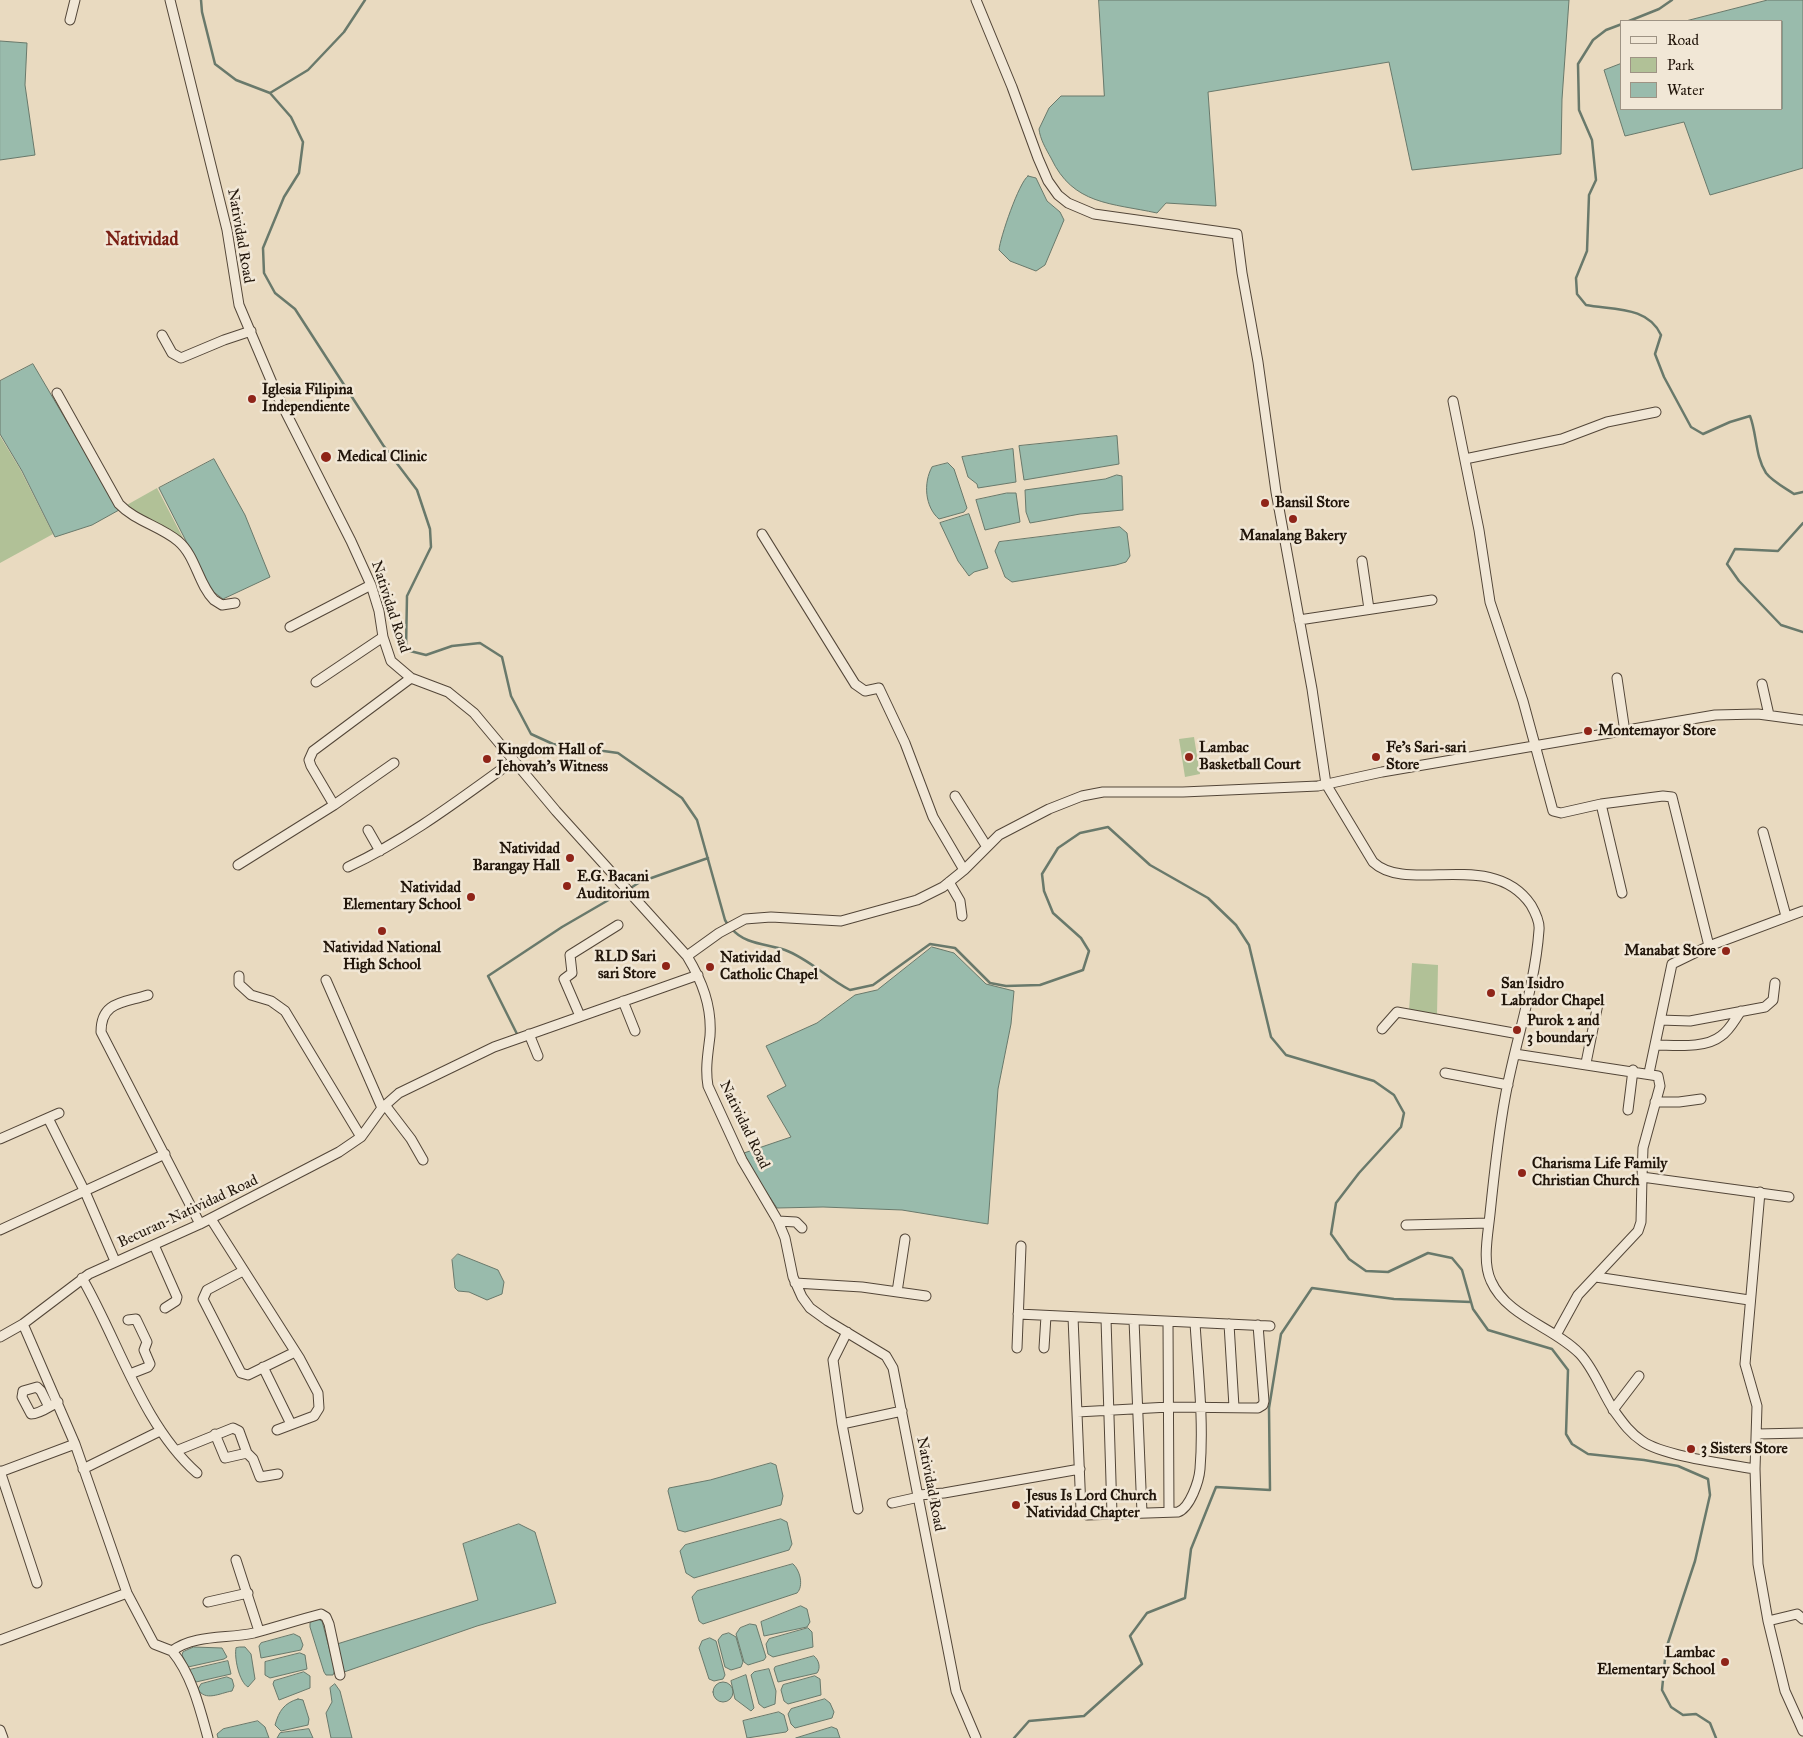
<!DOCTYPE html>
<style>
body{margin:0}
#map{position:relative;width:1803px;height:1738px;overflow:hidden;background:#e9dac0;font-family:"IM FELL Great Primer",serif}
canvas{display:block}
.legend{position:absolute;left:1620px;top:20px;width:162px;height:90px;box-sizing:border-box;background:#f1e7d6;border:1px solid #9e9384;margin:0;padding:6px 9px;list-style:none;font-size:15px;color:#21150a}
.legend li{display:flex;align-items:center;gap:10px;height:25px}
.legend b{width:25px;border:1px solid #9e9384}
</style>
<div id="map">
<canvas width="1803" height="1738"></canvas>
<ul class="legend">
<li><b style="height:6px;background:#f1e7d6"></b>Road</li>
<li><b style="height:14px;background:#b1c197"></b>Park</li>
<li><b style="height:14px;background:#99bbac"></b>Water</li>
</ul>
</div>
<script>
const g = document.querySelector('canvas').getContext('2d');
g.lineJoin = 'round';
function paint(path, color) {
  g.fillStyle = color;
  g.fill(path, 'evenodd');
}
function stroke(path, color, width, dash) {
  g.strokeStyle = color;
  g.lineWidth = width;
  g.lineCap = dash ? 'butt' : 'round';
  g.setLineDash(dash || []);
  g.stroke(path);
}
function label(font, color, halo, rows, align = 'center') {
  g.font = font + ' "IM FELL Great Primer",serif';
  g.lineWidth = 5;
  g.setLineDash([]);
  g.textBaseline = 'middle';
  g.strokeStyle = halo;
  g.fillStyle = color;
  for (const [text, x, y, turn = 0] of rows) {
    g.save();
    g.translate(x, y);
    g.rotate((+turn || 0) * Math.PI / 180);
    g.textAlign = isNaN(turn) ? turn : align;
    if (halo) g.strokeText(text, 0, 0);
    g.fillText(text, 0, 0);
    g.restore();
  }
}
paint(new Path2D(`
 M 0,436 L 20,469 L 53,534 L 0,563 Z
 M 157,488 L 183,538 L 179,539 L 125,506 Z
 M 1194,737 L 1200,774 L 1185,777 L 1179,739 Z
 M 1412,963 L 1438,965 L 1437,1015 L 1409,1011 Z`), '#b1c197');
const water = new Path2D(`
 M 1099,0 L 1569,0 L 1562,99 L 1561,154 L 1412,170 L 1389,62 L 1208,92 L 1216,206 L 1166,203 L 1157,213 C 1111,203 1073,205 1051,158 C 1046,149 1040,139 1039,129 L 1049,108 L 1061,96 L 1104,96 Z
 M 1768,0 L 1803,0 L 1803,168 L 1710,195 L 1684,122 L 1625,136 L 1604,70 L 1622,63 L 1622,109 L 1782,109 L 1782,21 L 1686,21 Z
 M 0,41 L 27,43 L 25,85 L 35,155 L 0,160 Z
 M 1028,176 L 1036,178 L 1047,201 L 1060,212 L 1064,220 L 1045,265 L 1036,271 L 1010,261 L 999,250 C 1000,238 1019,182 1028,176 Z
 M 33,364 L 119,510 L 92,525 L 55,537 L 22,471 L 0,434 L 0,381 Z
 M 1117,436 L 1119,464 L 1024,480 L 1019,446 Z
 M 1013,449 L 1016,482 L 978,488 L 977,484 L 968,477 L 962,457 Z
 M 214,459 L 245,515 L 270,577 L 223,599 L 211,590 L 159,488 Z
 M 948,463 L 954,469 L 967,508 L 964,512 L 939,519 C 925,507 923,483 932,467 Z
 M 1117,475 L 1122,476 L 1123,510 L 1080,514 L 1030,523 L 1026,512 L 1025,490 L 1105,479 Z
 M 1007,493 L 1016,493 L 1020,522 L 985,530 L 976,500 Z
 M 969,514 L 988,568 L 974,572 L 969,576 L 958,561 L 940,523 Z
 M 1120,527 L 1127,533 L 1130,556 L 1126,562 L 1116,565 L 1012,582 L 1005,577 L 995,551 L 999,542 Z
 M 932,947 L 954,953 L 986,984 L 1014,991 L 1011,1024 L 998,1089 L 988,1224 L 902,1210 L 823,1207 L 777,1208 L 741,1154 L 791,1137 L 767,1096 L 786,1086 L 766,1046 L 817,1023 L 855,995 L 877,990 Z
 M 458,1254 L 498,1270 L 504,1282 L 502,1294 L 487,1300 L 469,1292 L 458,1291 L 455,1288 L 452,1260 Z
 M 771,1463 L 776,1465 L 783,1496 L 781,1505 L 685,1532 L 678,1530 L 668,1491 L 669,1488 L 710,1480 Z
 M 781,1519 L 787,1522 L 792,1544 L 789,1550 L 694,1578 L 686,1573 L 680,1551 L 685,1545 Z
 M 519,1524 L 535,1532 L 556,1603 L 477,1626 L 344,1672 L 337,1644 L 478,1600 L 463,1544 Z
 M 793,1564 C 800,1570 804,1586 797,1593 L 703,1624 L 699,1621 L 692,1597 L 697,1591 Z
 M 801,1606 L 807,1609 L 810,1622 L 807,1627 L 764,1636 L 761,1622 Z
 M 318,1619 L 322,1621 L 335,1670 L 333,1675 L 326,1675 L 324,1672 L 310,1627 L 310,1623 Z
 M 750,1624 L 756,1625 L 766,1657 L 764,1660 L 748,1665 L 744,1662 L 736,1634 L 740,1628 Z
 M 808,1628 L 812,1632 L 813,1647 L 773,1657 L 768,1654 L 766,1644 L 769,1639 Z
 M 729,1633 L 736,1637 L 743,1662 L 741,1667 L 731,1670 L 725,1667 L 718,1640 L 722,1635 Z
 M 294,1634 L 300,1637 L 303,1645 L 301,1650 L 261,1658 L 259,1646 L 261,1643 Z
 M 710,1638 L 716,1641 L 725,1675 L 723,1679 L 714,1681 L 709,1679 L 699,1648 L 702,1641 Z
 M 194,1647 L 222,1648 L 227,1657 L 224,1659 L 188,1667 L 182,1655 L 183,1652 Z
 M 240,1647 L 245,1647 L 251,1654 L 255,1679 L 248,1687 C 239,1682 234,1657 236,1648 Z
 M 300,1653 L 305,1655 L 307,1669 L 270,1678 L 265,1675 L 265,1662 Z
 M 814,1656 C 819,1660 821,1668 817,1673 L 778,1682 L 774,1669 L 775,1667 Z
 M 228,1661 L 231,1674 L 196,1682 L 189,1670 Z
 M 769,1669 L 776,1691 L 775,1704 L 764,1708 L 759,1704 L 751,1675 L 754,1672 Z
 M 304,1672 L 310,1676 L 310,1688 L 279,1700 L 273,1684 L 274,1681 Z
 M 746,1675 L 754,1708 L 751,1711 L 735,1699 L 731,1681 Z
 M 815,1676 L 820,1679 L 821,1695 L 788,1704 L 784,1701 L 781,1690 L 783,1685 Z
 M 227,1677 L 232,1679 L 234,1686 L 232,1691 C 220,1693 205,1702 198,1689 L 201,1684 Z
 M713 1692a10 10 0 1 1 20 0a10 10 0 1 1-20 0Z
 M 335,1684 L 340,1691 L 352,1738 L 331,1738 L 326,1713 L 332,1702 L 330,1688 Z
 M 298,1699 L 303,1700 L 309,1719 L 308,1725 L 281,1731 L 275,1725 C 279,1711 284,1703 298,1699 Z
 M 825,1699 L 830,1703 L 834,1712 L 832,1718 L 795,1728 L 791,1724 L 788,1714 L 791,1709 Z
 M 779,1712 L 784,1715 L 788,1730 L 786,1732 L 747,1738 L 743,1721 Z
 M 258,1721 L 265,1727 L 269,1738 L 218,1738 L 217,1734 L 223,1729 Z
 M 832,1727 L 837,1729 L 840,1738 L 796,1738 Z
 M 309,1729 L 313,1738 L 277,1738 L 280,1733 Z`);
paint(water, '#99bbac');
stroke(water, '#69796b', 1);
stroke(new Path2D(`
 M 201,0 L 202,12 L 215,64 L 236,80 L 270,93 L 291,117 L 303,142 L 299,173 L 284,197 L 263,248 L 264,273 L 275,293 L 295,309 L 383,445 L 417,490 L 430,529 L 431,547 L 407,596 L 406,650 L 426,655 L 452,646 L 480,643 L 502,657 L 511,696 L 531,734 L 553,744 L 618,753 L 682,798 L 697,820 L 725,920 L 728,925
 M 1629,21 L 1659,9 L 1672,0
 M 1622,24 L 1606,30 L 1593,40 L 1578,64 L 1579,110 L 1592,140 L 1596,180 L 1589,195 L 1587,251 L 1576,278 L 1577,294 L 1586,305 C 1613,310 1648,306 1661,335 L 1655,354 L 1664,377 L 1691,427 L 1703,434 L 1730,422 L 1750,416 C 1757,434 1755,456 1766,473 C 1772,481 1785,488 1794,494 L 1803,492
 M 270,93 L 308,70 L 344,32 L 365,0
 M 1803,523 L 1778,551 L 1735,549 L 1727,564 L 1739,581 L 1781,625 L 1803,632
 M 629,889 L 640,882 L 708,858
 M 732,929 C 744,944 767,944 785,950 C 809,959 827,978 850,990 L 873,985 L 930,944 L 955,948 L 990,983 L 1006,986 L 1040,985 L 1083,970 L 1089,951 L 1081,938 L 1053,913 L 1044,891 L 1042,874 L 1058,848 L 1080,833 L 1108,827 L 1150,865 L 1208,898 L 1236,925 L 1249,945 L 1271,1037 L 1286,1055 L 1374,1081 L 1394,1095 L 1404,1113 L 1401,1127 L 1359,1173 L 1336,1203 L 1331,1234 L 1349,1259 L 1366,1271 L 1388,1272 L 1428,1253 L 1452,1258 L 1462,1270 L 1473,1309 L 1488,1330 L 1552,1349 L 1568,1370 L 1566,1434 L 1572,1444 L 1588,1454 L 1644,1460 L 1678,1466 L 1708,1479 L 1710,1495 L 1695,1561 L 1666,1649 L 1662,1690 L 1671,1707 L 1683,1715 L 1696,1714 L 1710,1723 L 1716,1738
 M 518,1036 L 488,976 L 562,927 L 624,891
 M 1014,1738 L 1029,1721 L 1084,1716 L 1142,1664 L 1130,1636 L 1147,1613 L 1185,1598 L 1191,1549 L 1216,1487 L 1270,1490 L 1269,1408 L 1281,1334 L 1312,1288 L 1394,1299 L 1471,1302`), '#69796b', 2.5);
const minor = new Path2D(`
 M 170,0 L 227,230 L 239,305 L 278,397 L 351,541 L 371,585 L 379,611 L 383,637 L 391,661 L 411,678 L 448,692 L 474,713 L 556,811 L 687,956 C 702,981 712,1006 710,1036 C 708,1053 705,1069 708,1086 L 742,1160 L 778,1221 L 785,1238 L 793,1277 L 802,1297 L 810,1308 L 828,1321 L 886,1356 L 893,1368 L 956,1691 L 976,1738
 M 976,0 L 1012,87 L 1038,158 L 1048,181 L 1058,195 L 1068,203 L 1094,214 L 1237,234 L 1242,273 L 1258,362 L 1276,492 L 1312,689 L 1326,784 L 1373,862 C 1408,895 1492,848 1531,905 C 1535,912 1540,922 1539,930 C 1535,987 1515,1042 1505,1098 C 1498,1136 1494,1175 1490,1214 C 1488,1234 1482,1262 1491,1281 C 1507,1317 1554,1327 1580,1354 C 1595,1370 1602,1393 1615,1412 C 1623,1423 1630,1433 1642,1441 C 1663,1456 1727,1464 1755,1469 L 1758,1564 L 1768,1621 L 1785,1691 L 1803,1731
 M 70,20 L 75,0
 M 162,335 L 172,353 L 181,358 L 224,340 L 251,331
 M 57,393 L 119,504 C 135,521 160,526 178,541 C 196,556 198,584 214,600 L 222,605 L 235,603
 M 1453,401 L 1479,530 L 1490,602 L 1523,701 L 1553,811 L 1561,813 L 1601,804 L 1663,796 L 1672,797 L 1709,946
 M 1465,459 L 1562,439 L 1607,422 L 1656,412
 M 762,534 L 855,684 L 865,691 L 879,688 L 905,743 L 933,817 L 964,870
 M 1362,561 L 1369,609
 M 1299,620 L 1432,600
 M 290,627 L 371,585
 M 1617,678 L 1625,732
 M 316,682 L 383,637
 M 1762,684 L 1769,715
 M 394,763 L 334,805 L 311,766 L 309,760 L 313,751 L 411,678
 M 955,796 L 987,847
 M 1601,804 L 1622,893
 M 368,830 L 380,851
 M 1763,832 L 1786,916
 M 238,865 L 334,805
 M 348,867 C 408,839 460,799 513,761
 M 949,882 L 960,901 L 962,916
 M 687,956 L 719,933 L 745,919 L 771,917 L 841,921 L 917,900 L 943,887 L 964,870 L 999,835 L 1049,809 L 1082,796 L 1103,792 L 1183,792 L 1318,786 L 1382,772 L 1715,715 L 1758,714 L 1803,720
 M 239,976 L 239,984 L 251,995 L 271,1001 L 285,1011 L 361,1137
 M 326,980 L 382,1108
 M 148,995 C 124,1003 101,1001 101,1032 L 200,1224
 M 623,1001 L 635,1031
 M 580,1016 L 564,979 L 572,973 L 570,955 L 618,925
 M 1660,1020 L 1690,1021 L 1765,1007 L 1773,1000 L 1775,983
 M 1382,1029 L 1397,1012 L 1519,1034
 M 529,1034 L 538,1056
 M 1655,1045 C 1674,1045 1705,1049 1721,1036 C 1730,1030 1735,1019 1741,1011
 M 1515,1054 L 1658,1076 L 1660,1086 L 1643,1148 L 1642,1177 L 1789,1197
 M 1586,1063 L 1598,1004
 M 1445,1073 L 1508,1085
 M 1649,1073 L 1672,964 L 1709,946 L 1803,911
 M 1655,1102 L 1679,1102 L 1701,1099
 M 385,1105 L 411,1139 L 423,1160
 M 1628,1110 L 1633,1070
 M 48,1118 L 86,1194 L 115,1261
 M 0,1139 L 59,1113
 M 211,1219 L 300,1359 L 318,1393 L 319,1408 L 314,1416 L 277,1430
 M 778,1221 L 796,1222 L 802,1228
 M 1406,1225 L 1489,1223
 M 0,1230 L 165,1154
 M 154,1245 L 177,1297 L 176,1301 L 165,1308
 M 243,1271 L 207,1290 L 203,1299 L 241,1373 L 248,1375 L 295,1352
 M 1596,1277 L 1749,1300
 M 82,1278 C 119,1342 142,1424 197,1473
 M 795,1283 L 862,1287 L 926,1296
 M 897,1292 L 905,1239
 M 1018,1314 L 1270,1326
 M 1073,1317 L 1081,1510 L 1087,1515 L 1178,1512 C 1190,1508 1199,1481 1200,1469 C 1204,1421 1198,1371 1195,1323
 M 1106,1319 L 1112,1514
 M 128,1320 L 136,1319 L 147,1342 L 144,1350 L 150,1364 L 148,1367 L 130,1374
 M 1134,1320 L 1142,1513
 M 1168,1322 L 1169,1512
 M 23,1324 L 75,1444 L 127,1593 L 154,1644 L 172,1651
 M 1229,1324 L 1234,1407
 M 1556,1335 L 1578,1295 L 1638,1231 L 1641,1222 L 1642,1177
 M 0,1337 L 23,1324 L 89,1274 L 200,1224 L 339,1152 L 361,1137 L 382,1108 L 399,1093 L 494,1047 L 698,975
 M 1017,1348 L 1021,1246
 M 1044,1348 L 1046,1316
 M 263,1367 L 291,1424
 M 49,1407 L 41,1391 L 37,1387 L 23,1391 L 22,1397 L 31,1414 C 40,1414 50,1406 58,1402
 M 1613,1410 L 1639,1376
 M 1077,1412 L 1169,1407 L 1258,1408 L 1263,1405 L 1264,1401 L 1258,1325
 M 842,1424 L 833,1360 L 847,1332
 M 1757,1434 L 1803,1433
 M 176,1451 L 233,1428 L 239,1431 L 247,1453 L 225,1458 L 215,1434
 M 247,1453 L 253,1459 L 260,1477 L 278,1474
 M 83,1469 L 160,1431
 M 1755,1469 L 1757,1406 L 1745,1364 L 1760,1192
 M 0,1471 L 37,1583
 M 0,1472 L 75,1444
 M 919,1495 L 944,1493 L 1080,1469
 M 892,1503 L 919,1497
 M 858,1509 L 842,1424 L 902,1411
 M 236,1560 L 259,1631
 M 208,1602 L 248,1593
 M 1768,1621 L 1797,1614 L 1803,1619
 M 0,1640 L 127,1593
 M 0,1730 L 3,1738
 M 208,1738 C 200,1709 192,1675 172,1651 C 195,1634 227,1639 254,1633 C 276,1627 298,1620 321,1614 L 326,1617 L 329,1624 L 340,1675`);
stroke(minor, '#534638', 11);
stroke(minor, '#f1e7d6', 9);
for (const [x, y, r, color] of [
 [252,399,5,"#8f2418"],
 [326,457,6,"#8f2418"],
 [1265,503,5,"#8f2418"],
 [1293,519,5,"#8f2418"],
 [1588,731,5,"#8f2418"],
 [1189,757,5,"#8f2418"],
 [1376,757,5,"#8f2418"],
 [487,759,5,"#8f2418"],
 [570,858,5,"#8f2418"],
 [567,886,5,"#8f2418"],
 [471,897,5,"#8f2418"],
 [382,931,5,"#8f2418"],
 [1726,951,5,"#8f2418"],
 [666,966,5,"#8f2418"],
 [710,967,5,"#8f2418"],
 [1491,993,5,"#8f2418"],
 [1517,1030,5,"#8f2418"],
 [1522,1173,5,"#8f2418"],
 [1691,1449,5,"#8f2418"],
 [1016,1505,5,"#8f2418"],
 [1725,1662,5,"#8f2418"]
]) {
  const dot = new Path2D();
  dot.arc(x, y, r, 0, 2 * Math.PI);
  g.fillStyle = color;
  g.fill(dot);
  stroke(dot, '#f1e7d6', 2);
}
label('15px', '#21150a', '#f1e7d6', [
 ["Natividad Road",240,236,80],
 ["Natividad Road",390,607,72],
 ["Natividad Road",744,1125,64],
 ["Becuran-Natividad Road",188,1212,-25],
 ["Natividad Road",930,1484,79]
]);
label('bold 15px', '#21150a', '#f1e7d6', [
 ["Iglesia Filipina",262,390],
 ["Independiente",262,407],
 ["Medical Clinic",337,457],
 ["Bansil Store",1275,503],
 ["Manalang Bakery",1293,536,"center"],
 ["Montemayor Store",1598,731],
 ["Lambac",1199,748],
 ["Basketball Court",1199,765],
 ["Fe's Sari-sari",1386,748],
 ["Store",1386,765],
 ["Kingdom Hall of",497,750],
 ["Jehovah's Witness",497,767],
 ["Natividad",560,849,"right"],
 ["Barangay Hall",560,866,"right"],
 ["E.G. Bacani",577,877],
 ["Auditorium",577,894],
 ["Natividad",461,888,"right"],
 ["Elementary School",461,905,"right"],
 ["Natividad National",382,948,"center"],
 ["High School",382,965,"center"],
 ["Manabat Store",1716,951,"right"],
 ["RLD Sari",656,957,"right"],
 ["sari Store",656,974,"right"],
 ["Natividad",720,958],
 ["Catholic Chapel",720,975],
 ["San Isidro",1501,984],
 ["Labrador Chapel",1501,1001],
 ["Purok 2 and",1527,1021],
 ["3 boundary",1527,1038],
 ["Charisma Life Family",1532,1164],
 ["Christian Church",1532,1181],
 ["3 Sisters Store",1701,1449],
 ["Jesus Is Lord Church",1026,1496],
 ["Natividad Chapter",1026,1513],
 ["Lambac",1715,1653,"right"],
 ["Elementary School",1715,1670,"right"]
], 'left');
label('bold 18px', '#7a1f14', '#f1e7d6', [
 ["Natividad",142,241]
]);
</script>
